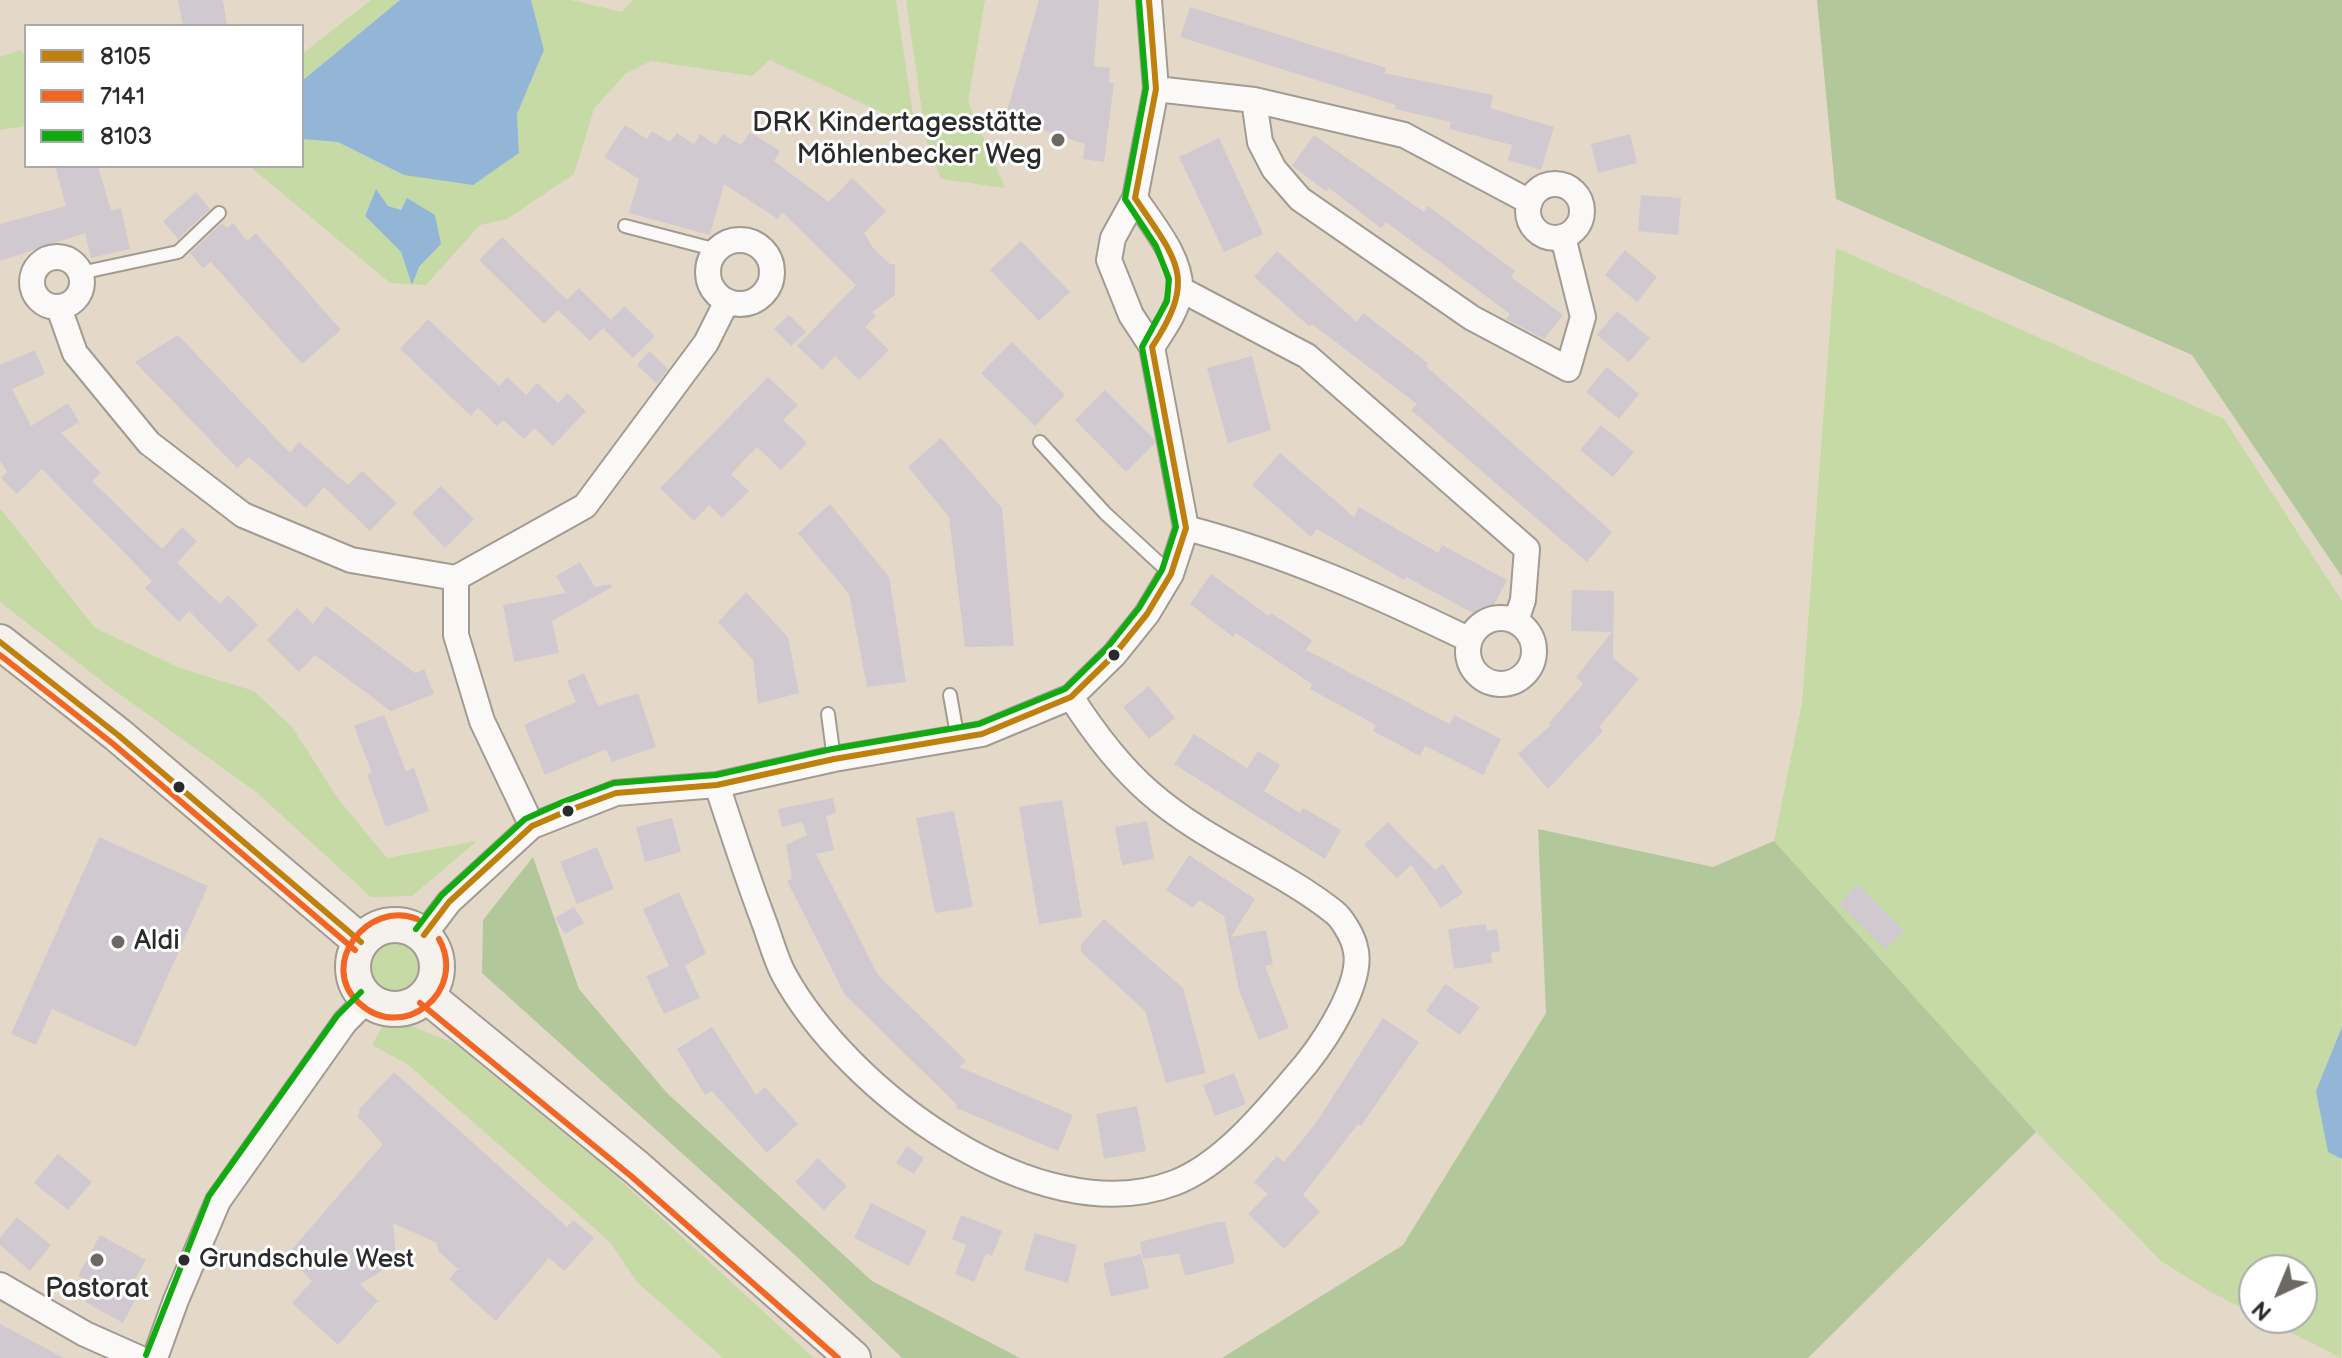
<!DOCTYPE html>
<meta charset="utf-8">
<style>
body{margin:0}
#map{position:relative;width:2342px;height:1358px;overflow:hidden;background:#e4d9c8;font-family:"Balsamiq Sans",sans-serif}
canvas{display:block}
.legend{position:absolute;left:24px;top:24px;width:280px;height:144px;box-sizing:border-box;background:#fff;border:2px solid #aaa;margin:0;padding:10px 14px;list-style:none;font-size:24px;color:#2b2b2b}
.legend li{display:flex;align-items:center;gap:16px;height:40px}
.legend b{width:40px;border:2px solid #aaa}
.north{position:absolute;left:2238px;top:1254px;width:80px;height:80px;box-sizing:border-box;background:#fff;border:2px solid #aaa;border-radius:50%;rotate:224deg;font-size:22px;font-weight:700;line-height:32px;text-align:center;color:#2b2b2b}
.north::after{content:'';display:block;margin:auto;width:28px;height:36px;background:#6c6862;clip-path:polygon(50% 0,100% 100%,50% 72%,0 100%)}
</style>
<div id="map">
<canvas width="2342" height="1358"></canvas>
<ul class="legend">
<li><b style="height:10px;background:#bf800d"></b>8105</li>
<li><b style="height:10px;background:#f26522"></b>7141</li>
<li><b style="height:10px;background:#1a1"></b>8103</li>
</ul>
<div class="north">N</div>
</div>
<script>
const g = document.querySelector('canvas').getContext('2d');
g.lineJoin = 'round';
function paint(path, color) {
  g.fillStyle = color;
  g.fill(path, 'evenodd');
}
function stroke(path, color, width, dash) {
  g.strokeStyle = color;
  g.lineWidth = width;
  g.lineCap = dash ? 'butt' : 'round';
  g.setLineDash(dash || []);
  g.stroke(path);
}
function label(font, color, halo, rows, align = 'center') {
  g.font = font + ' "Balsamiq Sans",sans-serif';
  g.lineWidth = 6;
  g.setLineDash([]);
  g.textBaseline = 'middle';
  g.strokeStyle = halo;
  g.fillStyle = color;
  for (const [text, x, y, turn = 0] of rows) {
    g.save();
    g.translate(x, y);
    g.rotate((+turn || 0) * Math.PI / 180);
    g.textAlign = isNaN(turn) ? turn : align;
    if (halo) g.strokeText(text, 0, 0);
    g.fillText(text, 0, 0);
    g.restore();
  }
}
paint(new Path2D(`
 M 371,0 L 400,0 L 302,81 L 302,54 Z
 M 531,0 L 571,0 L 622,12 L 633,0 L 896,0 L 915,128 L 770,60 L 752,76 L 651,61 L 625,74 L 594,109 L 574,174 L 507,219 L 480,225 L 426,285 L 390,283 L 253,169 L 253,166 L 302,166 L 302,139 L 338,142 L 404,175 L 519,153 L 517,114 L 544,50 ZM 376,190 L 388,206 L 401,210 L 408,198 L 441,244 L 419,267 L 412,284 L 401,252 L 365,216 Z
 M 906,0 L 985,0 L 968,102 L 1005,188 L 941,179 L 926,139 Z
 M 20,50 L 26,54 L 26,126 L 0,130 L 0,57 Z
 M 1836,248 L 2224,419 L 2342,601 L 2341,1358 L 2262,1318 L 2302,1318 L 2302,1270 L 2254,1270 L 2254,1314 L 2209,1291 L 2161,1261 L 2036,1132 L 1774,841 L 1802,703 Z
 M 0,508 L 95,628 L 180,668 L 254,691 L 292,727 L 339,800 L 387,858 L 477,841 L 412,896 L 371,897 L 255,791 L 107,685 L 0,602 Z
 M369 967a27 27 0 1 1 54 0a27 27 0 1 1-54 0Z
 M 388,1016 L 455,1044 L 609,1170 L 814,1358 L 723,1358 L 637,1282 L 610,1242 L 407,1064 L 372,1045 Z`), '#c5daa5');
paint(new Path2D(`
 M 1817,0 L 2342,0 L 2342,577 L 2192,355 L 1836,199 Z
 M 1538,829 L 1713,867 L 1774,841 L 2036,1132 L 1808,1358 L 1222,1358 L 1403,1245 L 1546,1013 Z
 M 533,857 L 579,989 L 667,1093 L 872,1281 L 1020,1358 L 902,1358 L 796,1256 L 482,973 L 483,920 Z`), '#b2c89a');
paint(new Path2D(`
 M 400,0 L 531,0 L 544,50 L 517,114 L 519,153 L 473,185 L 404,175 L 338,142 L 302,139 L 302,81 Z
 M 376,189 L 388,206 L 401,210 L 407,198 L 435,215 L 441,244 L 419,267 L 412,285 L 401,252 L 365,216 Z
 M 2342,1027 L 2342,1159 L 2328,1152 L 2316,1091 Z`), '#93b6d7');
paint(new Path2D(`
 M 178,0 L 223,0 L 227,26 L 183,26 Z
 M 1039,0 L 1099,0 L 1094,66 L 1110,68 L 1109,83 L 1114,83 L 1104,162 L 1083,159 L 1085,144 L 1005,118 Z
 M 1190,7 L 1386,68 L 1384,73 L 1493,95 L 1490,108 L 1554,127 L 1541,170 L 1508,160 L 1512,145 L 1449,129 L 1451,122 L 1395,109 L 1396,105 L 1180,37 Z
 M 625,125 L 647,139 L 652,131 L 670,142 L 677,133 L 694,144 L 700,134 L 716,145 L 723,134 L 741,145 L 750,132 L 780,151 L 774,161 L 829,202 L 852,178 L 886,211 L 864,233 L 873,248 L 890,264 L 895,264 L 895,295 L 872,312 L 876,316 L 865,327 L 889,350 L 859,380 L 835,356 L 822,370 L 797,346 L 856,285 L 782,212 L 778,219 L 724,184 L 710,235 L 629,213 L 639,179 L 604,157 Z
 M 1630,134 L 1637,163 L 1598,173 L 1591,144 Z
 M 1314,135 L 1424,212 L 1428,206 L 1515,271 L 1511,277 L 1563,315 L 1544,339 L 1506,319 L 1510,314 L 1386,222 L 1381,228 L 1329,188 L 1326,191 L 1292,166 Z
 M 1219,138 L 1263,234 L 1224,252 L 1179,157 Z
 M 55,166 L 98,166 L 111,211 L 121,208 L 130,249 L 91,258 L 85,233 L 0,261 L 0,224 L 66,206 Z
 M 196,192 L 210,209 L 178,239 L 163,221 Z
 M 1641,195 L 1681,198 L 1678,235 L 1638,231 Z
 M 222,223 L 227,228 L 233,223 L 247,241 L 256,233 L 341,330 L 302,364 L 211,262 L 203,268 L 190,253 Z
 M 502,237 L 567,300 L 579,288 L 611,320 L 624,306 L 655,336 L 633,358 L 603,328 L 590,341 L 558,310 L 544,324 L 479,260 Z
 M 1021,241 L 1070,292 L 1039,321 L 990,270 Z
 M 1625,250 L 1657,277 L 1637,302 L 1605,275 Z
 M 1277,251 L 1357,322 L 1363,313 L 1428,363 L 1426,366 L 1612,532 L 1587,562 L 1411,410 L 1417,404 L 1312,324 L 1310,327 L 1254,277 Z
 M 1617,311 L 1650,338 L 1629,362 L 1597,335 Z
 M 789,315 L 806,332 L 791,346 L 774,329 Z
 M 428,319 L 499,386 L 507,377 L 526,395 L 537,383 L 558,403 L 567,393 L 586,411 L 553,446 L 534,428 L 524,439 L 503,420 L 497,426 L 478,408 L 471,416 L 400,349 Z
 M 178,335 L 290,453 L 299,442 L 348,485 L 362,471 L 397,503 L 370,531 L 324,487 L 306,508 L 249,457 L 237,468 L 135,362 Z
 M 1012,342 L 1065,395 L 1035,426 L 981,373 Z
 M 35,350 L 45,374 L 12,389 L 31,426 L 68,403 L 79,422 L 61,433 L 101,473 L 92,481 L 162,549 L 182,527 L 197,541 L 177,563 L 220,604 L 228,595 L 258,625 L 230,653 L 189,611 L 179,622 L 145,588 L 152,581 L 42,469 L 17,494 L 1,478 L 7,472 L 0,460 L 0,365 Z
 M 649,351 L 668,369 L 657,384 L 637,365 Z
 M 1252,356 L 1271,430 L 1228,443 L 1207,368 Z
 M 1607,367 L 1639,394 L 1619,419 L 1586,392 Z
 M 768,377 L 798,405 L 783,420 L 807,443 L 781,470 L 757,447 L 731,474 L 749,491 L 722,518 L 709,505 L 694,521 L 660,488 Z
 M 1105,390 L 1154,439 L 1155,443 L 1126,472 L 1075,420 Z
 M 1601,425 L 1634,452 L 1613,477 L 1580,450 Z
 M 941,438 L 1002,508 L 1014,646 L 965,647 L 949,517 L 908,467 Z
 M 1280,453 L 1354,517 L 1359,507 L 1438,553 L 1442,545 L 1507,580 L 1486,620 L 1406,577 L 1404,580 L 1317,529 L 1311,537 L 1252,485 Z
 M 441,486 L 474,519 L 445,548 L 412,513 Z
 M 830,504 L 889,577 L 906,682 L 867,687 L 849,594 L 798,533 Z
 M 580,562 L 595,587 L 611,584 L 612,587 L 552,621 L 559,653 L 514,662 L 503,605 L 566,593 L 556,576 Z
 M 1211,574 L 1269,616 L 1271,613 L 1312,640 L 1306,650 L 1450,724 L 1454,715 L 1501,739 L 1483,775 L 1425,746 L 1420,756 L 1373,731 L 1376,725 L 1310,689 L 1312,684 L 1236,633 L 1233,637 L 1190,604 Z
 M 1572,590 L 1614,591 L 1613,658 L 1639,679 L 1599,727 L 1603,731 L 1548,789 L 1518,754 L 1551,725 L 1549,723 L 1583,684 L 1576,677 L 1612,632 L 1571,631 Z
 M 746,592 L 788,637 L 799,693 L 758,704 L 753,660 L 718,622 Z
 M 326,606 L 415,673 L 424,669 L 434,694 L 391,711 L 315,655 L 299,672 L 267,640 L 297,608 L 313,624 Z
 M 584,673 L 598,706 L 638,693 L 656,747 L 612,762 L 606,749 L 545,775 L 524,725 L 576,702 L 567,681 Z
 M 1149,686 L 1175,718 L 1149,739 L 1123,707 Z
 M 384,715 L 406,771 L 414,768 L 429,811 L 386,827 L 367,775 L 372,773 L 354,726 Z
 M 1194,734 L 1247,768 L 1258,751 L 1280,765 L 1264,791 L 1300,813 L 1303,808 L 1341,830 L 1325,859 L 1174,764 Z
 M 833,798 L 836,813 L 826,816 L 834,850 L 816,854 L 878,975 L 966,1061 L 959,1067 L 1073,1115 L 1058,1151 L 956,1108 L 957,1105 L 845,995 L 787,881 L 792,879 L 786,845 L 807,835 L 802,822 L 782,827 L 778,809 Z
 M 1062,800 L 1082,917 L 1039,924 L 1019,807 Z
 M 954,811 L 973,907 L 935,913 L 916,818 Z
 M 672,818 L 681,852 L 645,862 L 636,827 Z
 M 1147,821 L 1154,859 L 1122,865 L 1115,827 Z
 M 1388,822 L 1435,870 L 1443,864 L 1463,893 L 1441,908 L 1411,865 L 1397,878 L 1364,845 Z
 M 99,837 L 208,886 L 136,1047 L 52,1009 L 36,1045 L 11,1034 Z
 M 597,847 L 614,889 L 577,904 L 560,862 Z
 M 1189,855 L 1255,899 L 1231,937 L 1266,930 L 1273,964 L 1265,966 L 1289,1028 L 1259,1040 L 1239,990 L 1224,916 L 1199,900 L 1193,908 L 1166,890 Z
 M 1858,884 L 1904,931 L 1886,949 L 1839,904 Z
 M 679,892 L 706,953 L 685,966 L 700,998 L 664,1014 L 646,976 L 669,966 L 643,909 Z
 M 574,907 L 584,923 L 565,934 L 555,918 Z
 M 1104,919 L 1183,988 L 1206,1073 L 1166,1083 L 1145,1011 L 1081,952 L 1081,944 Z
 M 1486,924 L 1487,931 L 1497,929 L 1500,951 L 1491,953 L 1492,963 L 1454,969 L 1448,929 Z
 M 1445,984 L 1480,1007 L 1460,1035 L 1426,1011 Z
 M 1383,1018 L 1419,1042 L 1361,1126 L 1358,1124 L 1303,1195 L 1320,1212 L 1284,1249 L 1248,1214 L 1268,1194 L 1254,1182 L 1277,1156 L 1284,1162 L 1316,1123 Z
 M 712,1027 L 756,1095 L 765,1087 L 798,1124 L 767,1153 L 712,1091 L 705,1095 L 677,1049 Z
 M 394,1072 L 567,1227 L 573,1220 L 594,1238 L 564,1271 L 549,1258 L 496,1321 L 449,1279 L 458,1269 L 438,1251 L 437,1243 L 393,1223 L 396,1256 L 390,1266 L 360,1284 L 378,1301 L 338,1345 L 292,1303 L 312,1281 L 287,1255 L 383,1144 L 358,1117 L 360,1108 Z
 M 1234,1073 L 1246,1104 L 1215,1116 L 1203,1085 Z
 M 1137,1106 L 1146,1151 L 1104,1159 L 1096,1114 Z
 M 907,1146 L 924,1158 L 914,1174 L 896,1163 Z
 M 58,1154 L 92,1182 L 68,1210 L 34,1183 Z
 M 818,1158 L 847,1186 L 824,1210 L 795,1182 Z
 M 871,1203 L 927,1231 L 909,1266 L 854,1238 Z
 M 961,1215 L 1002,1231 L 992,1256 L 986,1254 L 974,1282 L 955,1274 L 966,1245 L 952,1239 Z
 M 17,1217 L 51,1245 L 30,1271 L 0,1245 L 0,1238 Z
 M 1217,1222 L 1225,1222 L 1235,1263 L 1185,1276 L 1179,1254 L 1143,1259 L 1140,1242 Z
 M 1035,1233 L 1077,1245 L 1068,1283 L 1024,1270 Z
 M 100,1235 L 146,1260 L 131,1286 L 140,1291 L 123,1323 L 85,1302 L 94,1284 L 78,1276 Z
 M 1141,1254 L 1149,1288 L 1111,1297 L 1103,1263 Z
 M 0,1324 L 64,1358 L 0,1358 Z`), '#d1c9d0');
const service = new Path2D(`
 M 625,226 L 717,250
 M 80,273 L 178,252 L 219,213
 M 1040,442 L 1105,513 L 1171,574
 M 950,695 L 958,740
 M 828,714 L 834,759`);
const minor = new Path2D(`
 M 1156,89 L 1254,100 L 1404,135 L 1530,202
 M 1254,100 L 1260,142 L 1274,169 L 1300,199 L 1472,318 L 1568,369 L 1583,317 L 1563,237
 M1528 211a27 27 0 1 1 54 0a27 27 0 1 1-54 0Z
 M 1135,198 C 1151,223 1182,258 1180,290 C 1178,310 1163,330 1152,347
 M708 272a32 32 0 1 1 64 0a32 32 0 1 1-64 0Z
 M32 282a25 25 0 1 1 50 0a25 25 0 1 1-50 0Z
 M 1180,289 L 1307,356 L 1527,549 L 1523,600 L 1516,621
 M 59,308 L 75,353 L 149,443 L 243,515 L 351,560 L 456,578 L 585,506 L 706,343 L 727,301
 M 1186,528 C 1286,554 1377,595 1470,640
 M 456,578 L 456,635 L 482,721 L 532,826
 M1468 651a33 33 0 1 1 66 0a33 33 0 1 1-66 0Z
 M 717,785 C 732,831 747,877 764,922 C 770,938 775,957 783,973 C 845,1088 1037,1235 1174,1183 C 1225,1164 1272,1104 1306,1064 C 1326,1039 1365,980 1355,947 C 1353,937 1342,918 1334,912 C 1277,867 1204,841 1149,792 C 1119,766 1093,731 1071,697
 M 424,935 L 449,902 L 532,826 L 616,793 L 717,785 L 834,759 L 982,734 L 1071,697 L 1114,655 L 1147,614 L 1171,574 L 1186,528 L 1152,347 L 1131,315 L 1109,260 L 1113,238 L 1135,198 L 1156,89 L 1149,0
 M 0,1285 L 85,1334 L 139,1358
 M 155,1358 L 176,1300 L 218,1201 L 345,1022 L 368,999`);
const secondary = new Path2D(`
 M 0,642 L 118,735 L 361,942
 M353 967a42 42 0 1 1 84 0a42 42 0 1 1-84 0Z
 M 426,995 L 637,1168 L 853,1358`);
stroke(service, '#a19b91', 16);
stroke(minor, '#a19b91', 28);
stroke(secondary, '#a19b91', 38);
stroke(service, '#fbf9f7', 12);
stroke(minor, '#fbf9f7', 24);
stroke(secondary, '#f5f1ed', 34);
stroke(new Path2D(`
 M 0,642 L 118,735 L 361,942
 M 424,935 L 449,902 L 532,826 L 567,811 L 616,793 L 717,785 L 834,759 L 982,734 L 1071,697 L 1114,655 L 1147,614 L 1171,574 L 1186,528 L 1152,347 C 1198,277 1177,261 1135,198 L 1156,89 L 1149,0`), '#bf800d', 6);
stroke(new Path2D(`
 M 0,655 L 112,743 L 355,950
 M 417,919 C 368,899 317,965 359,1003 C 403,1044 468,991 439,939
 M 420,1003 L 631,1176 L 838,1358`), '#f26522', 6);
stroke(new Path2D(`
 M 416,929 L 442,895 L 525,819 L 563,802 L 614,783 L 716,775 L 832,749 L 979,724 L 1065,689 L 1107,648 L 1139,608 L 1162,570 L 1176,527 L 1142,347 L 1167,301 L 1169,279 L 1156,246 L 1125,199 L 1146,88 L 1139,1
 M 146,1355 L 209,1196 L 337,1016 L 361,992`), '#1a1', 6);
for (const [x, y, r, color] of [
 [1058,140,8,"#6c6862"],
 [1114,655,7,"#2b2b2b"],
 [179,787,7,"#2b2b2b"],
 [568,811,7,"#2b2b2b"],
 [118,942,8,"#6c6862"],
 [97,1260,8,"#6c6862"],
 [184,1260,7,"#2b2b2b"]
]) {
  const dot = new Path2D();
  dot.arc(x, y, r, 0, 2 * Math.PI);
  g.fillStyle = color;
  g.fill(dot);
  stroke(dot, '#fff', 3);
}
label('26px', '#2b2b2b', '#fff', [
 ["Grundschule West",199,1260]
], 'left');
label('28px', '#2b2b2b', '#fff', [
 ["DRK Kindertagesstätte",1042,124],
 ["Möhlenbecker Weg",1042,156],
 ["Aldi",134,942,"left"],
 ["Pastorat",97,1290,"center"]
], 'right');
</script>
